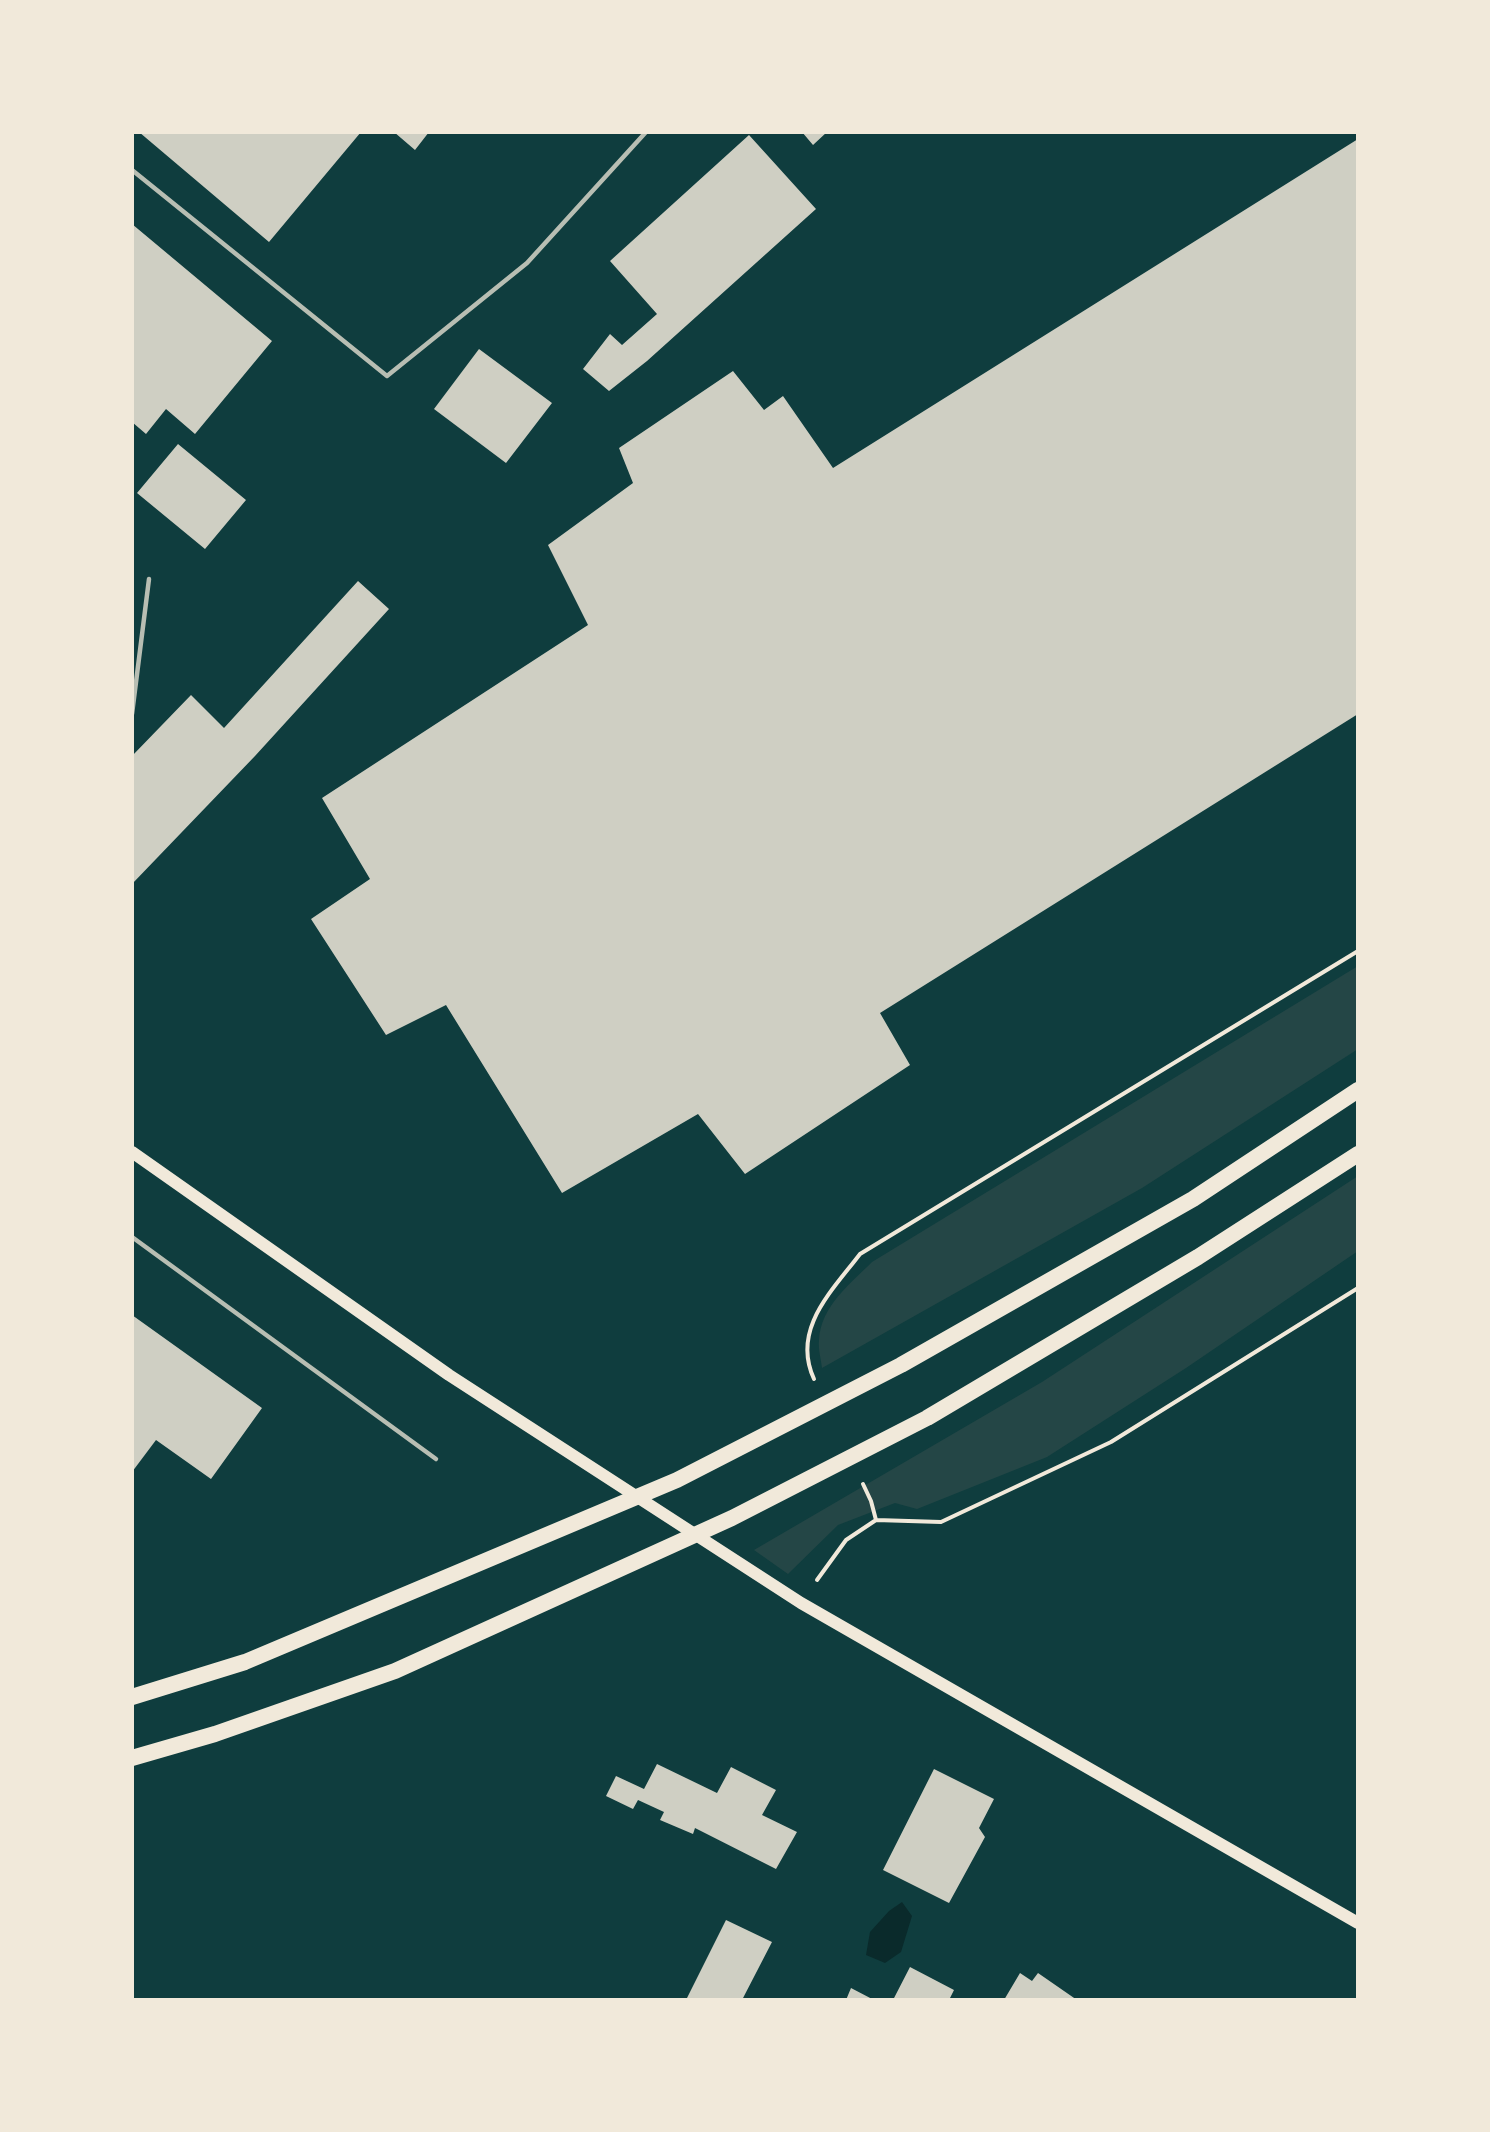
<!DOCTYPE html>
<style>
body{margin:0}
#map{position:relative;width:1490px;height:2132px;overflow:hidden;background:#0f3d3e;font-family:Barlow,sans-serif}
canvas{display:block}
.frame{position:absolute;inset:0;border:134px solid #f1e9da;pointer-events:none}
</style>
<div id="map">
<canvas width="1490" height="2132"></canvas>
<div class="frame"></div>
</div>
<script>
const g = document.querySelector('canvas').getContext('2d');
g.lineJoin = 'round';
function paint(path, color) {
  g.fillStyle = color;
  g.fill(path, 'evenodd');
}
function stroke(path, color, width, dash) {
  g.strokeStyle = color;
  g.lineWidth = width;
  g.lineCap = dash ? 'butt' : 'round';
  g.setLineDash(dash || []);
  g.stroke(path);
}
paint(new Path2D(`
 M 1358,966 L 1358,1049 L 1142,1188 L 822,1368 C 821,1359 818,1349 819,1340 C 821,1306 850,1284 872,1262 Z
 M 1358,1176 L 1358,1251 L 1186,1368 L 1047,1457 L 917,1509 L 895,1503 L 838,1525 L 788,1574 L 754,1550 L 1042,1382 Z`), '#244646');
paint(new Path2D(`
 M 902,1902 L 912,1916 L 901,1952 L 885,1963 L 866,1955 L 870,1932 L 889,1911 Z`), '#0a2a2b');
paint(new Path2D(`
 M 139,132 L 361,132 L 269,242 Z
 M 394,132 L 429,132 L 415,150 Z
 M 802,132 L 827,132 L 813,145 Z
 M 749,135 L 816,209 L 647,361 L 609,391 L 583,369 L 610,334 L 622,345 L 657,314 L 610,261 Z
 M 1358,139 L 1358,714 L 880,1013 L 910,1065 L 745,1174 L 698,1114 L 562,1193 L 446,1005 L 386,1035 L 311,919 L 370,879 L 322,798 L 588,625 L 548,545 L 633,483 L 619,448 L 733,371 L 764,410 L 783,396 L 833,468 Z
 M 132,224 L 272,341 L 195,434 L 166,409 L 146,434 L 132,422 Z
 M 479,349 L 552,403 L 506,463 L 434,409 Z
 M 178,444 L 246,500 L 205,549 L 137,493 Z
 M 358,581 L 389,609 L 255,756 L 132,884 L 132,756 L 191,695 L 224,728 Z
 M 132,1315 L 262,1408 L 211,1479 L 156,1440 L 132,1472 Z
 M 657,1764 L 717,1793 L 731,1767 L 776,1790 L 762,1815 L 797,1832 L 776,1869 L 695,1828 L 693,1834 L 660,1820 L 664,1812 L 638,1800 L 633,1809 L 606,1796 L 616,1776 L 644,1789 Z
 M 934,1769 L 994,1799 L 979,1828 L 985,1837 L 949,1903 L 883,1870 Z
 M 726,1920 L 772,1942 L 742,2000 L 686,2000 Z
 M 910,1967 L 954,1990 L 949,2000 L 893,2000 Z
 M 1020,1973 L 1032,1981 L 1038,1973 L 1077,2000 L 1004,2000 Z
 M 851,1988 L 874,2000 L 846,2000 Z`), '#cfcfc3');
stroke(new Path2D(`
 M 814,1379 C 791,1329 832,1291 860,1254 L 1358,951
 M 863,1484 L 871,1501 L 876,1520
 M 817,1580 L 846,1540 L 876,1520 L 941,1522 L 1111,1442 L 1358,1288`), '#f1e9da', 4);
stroke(new Path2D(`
 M 132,170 L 387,376 L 527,263 L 646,132
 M 132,714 L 149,579
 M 132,1237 L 436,1459`), '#b8beb3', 4.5);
stroke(new Path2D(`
 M 132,1152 L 449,1375 L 801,1603 L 1358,1923`), '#f1e9da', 12);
stroke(new Path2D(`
 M 132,1697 L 245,1662 L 677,1480 L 901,1365 L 1193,1199 L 1358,1090
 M 132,1758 L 215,1734 L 395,1671 L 732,1518 L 927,1418 L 1198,1257 L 1358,1154`), '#f1e9da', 16);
</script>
